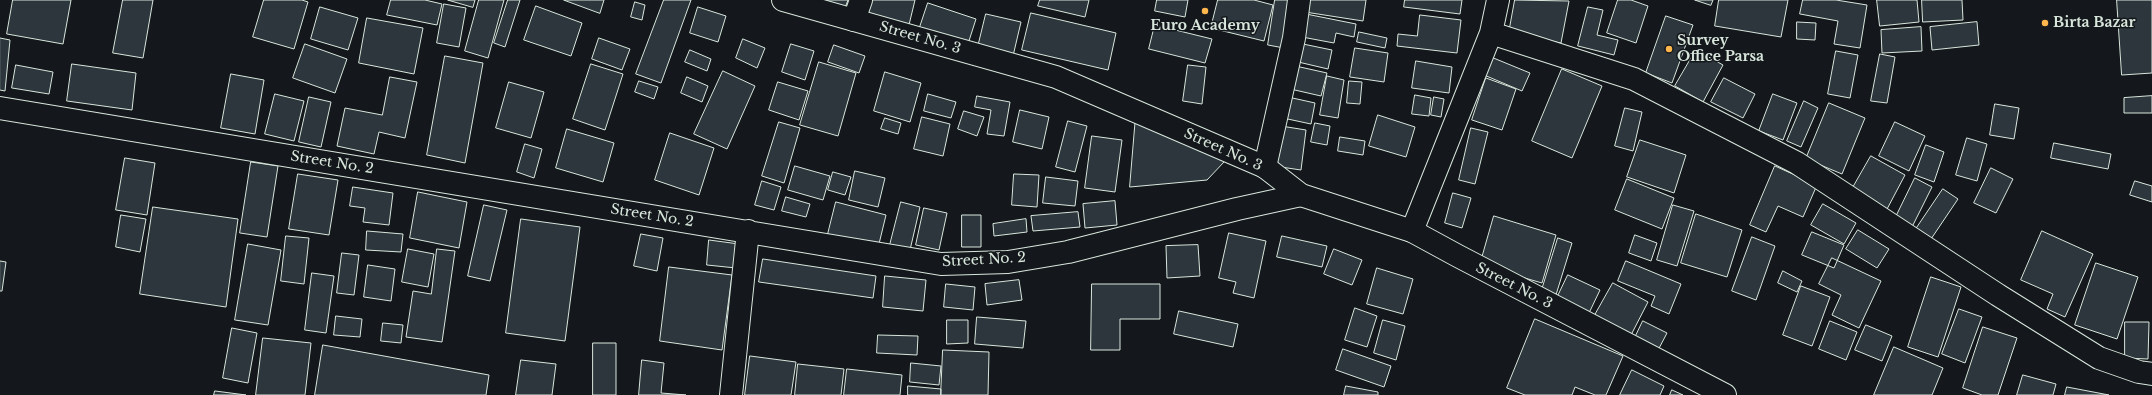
<!DOCTYPE html>
<style>
body{margin:0}
canvas{display:block;background:#14181c}
</style>
<canvas width="2152" height="395"></canvas>
<script>
const g = document.querySelector('canvas').getContext('2d');
g.lineJoin = 'round';
function paint(path, color) {
  g.fillStyle = color;
  g.fill(path, 'evenodd');
}
function stroke(path, color, width, dash) {
  g.strokeStyle = color;
  g.lineWidth = width;
  g.lineCap = dash ? 'butt' : 'round';
  g.setLineDash(dash || []);
  g.stroke(path);
}
function label(font, color, halo, rows, align = 'center') {
  g.font = font + ' "Libre Baskerville",serif';
  g.lineWidth = 3;
  g.setLineDash([]);
  g.textBaseline = 'middle';
  g.strokeStyle = halo;
  g.fillStyle = color;
  for (const [text, x, y, turn = 0] of rows) {
    g.save();
    g.translate(x, y);
    g.rotate((+turn || 0) * Math.PI / 180);
    g.textAlign = isNaN(turn) ? turn : align;
    if (halo) g.strokeText(text, 0, 0);
    g.fillText(text, 0, 0);
    g.restore();
  }
}
const building = new Path2D(`
 M 13,0 L 71,0 L 63,44 L 7,34 Z
 M 123,0 L 153,0 L 143,58 L 113,53 Z
 M 264,0 L 302,0 L 308,2 L 294,49 L 253,37 Z
 M 391,0 L 425,0 L 442,4 L 437,25 L 387,15 Z
 M 448,0 L 475,0 L 473,7 Z
 M 479,0 L 504,0 L 488,58 L 465,51 Z
 M 508,0 L 520,0 L 505,47 L 494,43 Z
 M 564,0 L 604,0 L 600,13 Z
 M 664,0 L 691,0 L 661,83 L 636,74 Z
 M 826,0 L 848,0 L 845,8 L 825,2 Z
 M 869,0 L 915,0 L 908,29 L 864,18 Z
 M 1040,0 L 1089,0 L 1085,17 L 1038,6 Z
 M 1157,0 L 1188,0 L 1185,17 L 1155,11 Z
 M 1218,0 L 1254,0 L 1273,5 L 1264,41 L 1211,28 Z
 M 1275,0 L 1293,0 L 1284,48 L 1268,45 Z
 M 1307,0 L 1366,0 L 1363,21 L 1305,12 Z
 M 1405,0 L 1462,0 L 1460,14 L 1404,7 Z
 M 1515,0 L 1569,1 L 1561,43 L 1509,33 Z
 M 1618,0 L 1631,0 L 1648,6 L 1636,43 L 1607,33 Z
 M 1695,0 L 1713,0 L 1711,5 Z
 M 1719,0 L 1788,0 L 1781,37 L 1715,26 Z
 M 1803,0 L 1836,0 L 1867,5 L 1860,48 L 1834,44 L 1838,21 L 1800,14 Z
 M 1877,0 L 1917,0 L 1919,22 L 1880,26 Z
 M 1922,0 L 1962,0 L 1963,20 L 1923,22 Z
 M 2117,0 L 2152,0 L 2152,73 L 2122,75 Z
 M 635,2 L 645,5 L 642,20 L 631,17 Z
 M 928,3 L 976,19 L 967,47 L 919,30 Z
 M 444,4 L 466,8 L 459,47 L 437,43 Z
 M 536,6 L 582,23 L 571,56 L 524,40 Z
 M 320,7 L 358,18 L 348,50 L 311,39 Z
 M 698,7 L 726,16 L 718,42 L 690,33 Z
 M 1588,7 L 1603,10 L 1597,35 L 1618,40 L 1614,55 L 1578,46 Z
 M 1031,13 L 1116,33 L 1108,70 L 1022,50 Z
 M 986,14 L 1021,22 L 1013,56 L 978,47 Z
 M 1306,14 L 1356,24 L 1354,37 L 1336,33 L 1334,43 L 1302,37 Z
 M 1420,15 L 1461,20 L 1457,53 L 1397,46 L 1398,34 L 1417,36 Z
 M 1666,16 L 1693,25 L 1672,83 L 1646,73 Z
 M 367,18 L 423,28 L 414,74 L 359,63 Z
 M 1797,22 L 1816,23 L 1815,40 L 1797,39 Z
 M 1977,22 L 1979,45 L 1932,50 L 1930,27 Z
 M 1155,25 L 1212,39 L 1205,63 L 1149,49 Z
 M 1921,27 L 1922,51 L 1882,53 L 1881,30 Z
 M 1359,32 L 1387,38 L 1385,48 L 1357,42 Z
 M 0,38 L 10,40 L 5,91 L 0,90 Z
 M 599,38 L 630,49 L 622,70 L 592,59 Z
 M 743,39 L 765,48 L 757,68 L 736,58 Z
 M 1298,43 L 1332,50 L 1328,69 L 1294,61 Z
 M 305,44 L 347,59 L 335,93 L 293,78 Z
 M 791,44 L 814,51 L 805,80 L 782,72 Z
 M 834,45 L 865,56 L 859,73 L 828,62 Z
 M 1355,48 L 1388,53 L 1384,82 L 1350,77 Z
 M 690,50 L 711,59 L 707,71 L 685,62 Z
 M 1696,50 L 1723,65 L 1703,102 L 1675,86 Z
 M 1836,51 L 1858,55 L 1850,98 L 1828,94 Z
 M 1880,54 L 1895,57 L 1887,103 L 1871,101 Z
 M 445,56 L 483,63 L 465,163 L 427,155 Z
 M 1491,57 L 1530,73 L 1522,91 L 1484,75 Z
 M 1416,61 L 1452,67 L 1449,93 L 1412,88 Z
 M 819,62 L 856,73 L 838,136 L 800,125 Z
 M 72,64 L 136,73 L 132,110 L 67,101 Z
 M 591,64 L 623,74 L 605,130 L 573,119 Z
 M 16,65 L 53,72 L 49,94 L 12,88 Z
 M 1188,65 L 1206,67 L 1202,104 L 1183,101 Z
 M 1291,65 L 1327,73 L 1321,96 L 1286,88 Z
 M 1562,69 L 1602,86 L 1572,158 L 1532,141 Z
 M 723,71 L 755,86 L 727,149 L 694,134 Z
 M 885,72 L 921,83 L 910,122 L 874,111 Z
 M 231,74 L 264,80 L 255,134 L 221,128 Z
 M 1327,76 L 1344,80 L 1338,118 L 1320,115 Z
 M 390,77 L 417,82 L 405,138 L 379,132 L 374,154 L 337,146 L 345,108 L 382,115 Z
 M 687,77 L 708,86 L 702,102 L 681,93 Z
 M 1486,78 L 1516,89 L 1502,130 L 1472,120 Z
 M 1724,78 L 1755,94 L 1743,118 L 1711,102 Z
 M 639,81 L 658,87 L 654,99 L 635,92 Z
 M 1349,81 L 1362,82 L 1360,104 L 1347,103 Z
 M 509,82 L 544,92 L 531,138 L 496,128 Z
 M 778,82 L 808,91 L 799,120 L 769,110 Z
 M 275,94 L 304,101 L 294,141 L 265,134 Z
 M 928,94 L 956,102 L 951,118 L 924,111 Z
 M 1773,94 L 1797,103 L 1783,140 L 1759,131 Z
 M 1415,95 L 1431,98 L 1429,116 L 1412,114 Z
 M 977,96 L 1010,102 L 1004,136 L 987,134 L 991,110 L 975,107 Z
 M 2152,96 L 2152,113 L 2124,113 L 2124,98 Z
 M 309,97 L 331,102 L 321,147 L 299,142 Z
 M 1288,97 L 1315,103 L 1311,124 L 1283,118 Z
 M 1434,97 L 1444,99 L 1441,117 L 1431,115 Z
 M 1804,101 L 1818,108 L 1801,147 L 1787,141 Z
 M 1829,103 L 1865,118 L 1842,174 L 1806,159 Z
 M 1995,104 L 2019,108 L 2014,139 L 1990,135 Z
 M 1625,108 L 1642,112 L 1633,151 L 1615,146 Z
 M 1020,110 L 1049,117 L 1042,149 L 1013,142 Z
 M 964,111 L 984,117 L 977,136 L 958,129 Z
 M 1136,115 L 1220,149 L 1224,162 L 1207,180 L 1130,187 Z
 M 1378,115 L 1415,127 L 1406,157 L 1369,146 Z
 M 922,117 L 950,124 L 943,156 L 914,149 Z
 M 885,118 L 901,123 L 898,134 L 881,129 Z
 M 1068,121 L 1087,126 L 1075,172 L 1056,167 Z
 M 779,122 L 800,128 L 784,183 L 762,176 Z
 M 1895,122 L 1925,136 L 1909,171 L 1879,156 Z
 M 1315,123 L 1330,126 L 1327,145 L 1311,142 Z
 M 1281,126 L 1306,130 L 1301,170 L 1274,166 Z
 M 1471,128 L 1488,132 L 1475,184 L 1459,180 Z
 M 567,129 L 614,143 L 603,182 L 556,168 Z
 M 670,133 L 714,148 L 699,195 L 655,180 Z
 M 1092,136 L 1122,140 L 1115,192 L 1085,188 Z
 M 1340,137 L 1365,141 L 1363,155 L 1338,151 Z
 M 1967,138 L 1987,144 L 1977,181 L 1956,175 Z
 M 1640,140 L 1686,155 L 1674,193 L 1627,177 Z
 M 2054,143 L 2111,154 L 2108,169 L 2051,158 Z
 M 525,144 L 542,149 L 534,178 L 517,172 Z
 M 1926,145 L 1944,152 L 1934,182 L 1915,175 Z
 M 1871,156 L 1905,175 L 1886,211 L 1851,191 Z
 M 125,158 L 155,163 L 147,215 L 116,210 Z
 M 251,162 L 278,166 L 267,237 L 240,233 Z
 M 795,166 L 830,176 L 823,200 L 788,190 Z
 M 1775,166 L 1817,185 L 1803,217 L 1778,206 L 1766,232 L 1750,225 Z
 M 1991,168 L 2013,179 L 1996,213 L 1974,203 Z
 M 855,171 L 885,178 L 878,207 L 849,200 Z
 M 833,172 L 851,177 L 845,195 L 828,190 Z
 M 298,174 L 338,180 L 329,235 L 289,229 Z
 M 1014,174 L 1039,175 L 1037,207 L 1012,205 Z
 M 1046,177 L 1078,181 L 1075,206 L 1043,203 Z
 M 1915,178 L 1932,187 L 1911,229 L 1894,221 Z
 M 1627,179 L 1674,198 L 1662,229 L 1615,210 Z
 M 762,181 L 781,187 L 774,210 L 755,205 Z
 M 2135,181 L 2152,186 L 2152,202 L 2130,195 Z
 M 353,187 L 393,193 L 389,225 L 363,222 L 365,208 L 350,206 Z
 M 1943,189 L 1958,199 L 1929,242 L 1914,232 Z
 M 418,192 L 467,202 L 459,248 L 410,238 Z
 M 1453,193 L 1471,198 L 1462,228 L 1445,223 Z
 M 786,197 L 810,204 L 806,217 L 782,211 Z
 M 1115,201 L 1117,225 L 1085,228 L 1083,204 Z
 M 836,202 L 886,215 L 878,248 L 828,234 Z
 M 901,202 L 920,207 L 910,250 L 890,245 Z
 M 1823,204 L 1856,223 L 1844,244 L 1811,225 Z
 M 484,205 L 507,210 L 490,281 L 468,276 Z
 M 1673,205 L 1694,211 L 1677,266 L 1657,260 Z
 M 153,207 L 238,219 L 226,307 L 140,294 Z
 M 924,208 L 947,213 L 939,250 L 916,245 Z
 M 1078,212 L 1080,227 L 1033,231 L 1031,216 Z
 M 1696,214 L 1742,230 L 1727,277 L 1681,263 Z
 M 121,215 L 146,219 L 140,252 L 116,247 Z
 M 962,215 L 981,215 L 981,247 L 962,247 Z
 M 1494,216 L 1556,235 L 1542,283 L 1480,265 Z
 M 521,219 L 580,227 L 565,341 L 506,333 Z
 M 1026,219 L 1027,232 L 994,236 L 993,224 Z
 M 1858,230 L 1889,249 L 1877,268 L 1846,249 Z
 M 367,231 L 403,234 L 401,252 L 366,250 Z
 M 2042,231 L 2093,254 L 2065,317 L 2047,309 L 2053,294 L 2021,280 Z
 M 1812,232 L 1844,245 L 1834,268 L 1802,255 Z
 M 1229,233 L 1266,241 L 1254,298 L 1233,293 L 1236,282 L 1219,278 Z
 M 641,234 L 663,238 L 657,271 L 634,266 Z
 M 1635,235 L 1657,243 L 1651,261 L 1629,253 Z
 M 286,236 L 309,238 L 304,284 L 281,281 Z
 M 1282,236 L 1327,246 L 1322,267 L 1277,257 Z
 M 1752,237 L 1775,246 L 1756,300 L 1732,291 Z
 M 1558,238 L 1572,243 L 1555,298 L 1541,293 Z
 M 709,240 L 739,244 L 736,268 L 707,265 Z
 M 248,244 L 281,250 L 268,325 L 235,320 Z
 M 1198,245 L 1200,276 L 1167,278 L 1166,246 Z
 M 408,249 L 434,254 L 428,287 L 402,282 Z
 M 437,249 L 455,251 L 442,342 L 406,337 L 413,291 L 431,294 Z
 M 1334,249 L 1362,260 L 1352,285 L 1324,274 Z
 M 342,253 L 359,255 L 354,295 L 337,293 Z
 M 1832,258 L 1881,281 L 1859,328 L 1832,315 L 1841,295 L 1819,284 Z
 M 763,259 L 876,276 L 873,298 L 759,282 Z
 M 0,261 L 6,262 L 2,291 L 0,291 Z
 M 1626,261 L 1681,284 L 1669,314 L 1651,306 L 1655,296 L 1618,281 Z
 M 2096,263 L 2138,277 L 2117,339 L 2075,325 Z
 M 368,265 L 395,269 L 391,301 L 364,297 Z
 M 669,267 L 732,275 L 722,350 L 660,341 Z
 M 1377,268 L 1413,279 L 1403,314 L 1367,304 Z
 M 1783,271 L 1802,281 L 1797,292 L 1778,283 Z
 M 312,273 L 334,276 L 326,333 L 305,330 Z
 M 1568,275 L 1600,290 L 1589,313 L 1557,298 Z
 M 885,276 L 926,280 L 923,311 L 883,307 Z
 M 1931,277 L 1961,287 L 1938,357 L 1908,347 Z
 M 1019,280 L 1022,300 L 987,305 L 985,284 Z
 M 1613,283 L 1648,302 L 1631,335 L 1595,315 Z
 M 946,284 L 975,287 L 973,310 L 944,307 Z
 M 1092,284 L 1160,284 L 1160,319 L 1120,319 L 1120,350 L 1091,350 Z
 M 1801,286 L 1830,297 L 1812,346 L 1783,335 Z
 M 1355,308 L 1377,316 L 1367,347 L 1345,340 Z
 M 1959,309 L 1982,317 L 1965,363 L 1942,354 Z
 M 1179,311 L 1238,324 L 1233,347 L 1174,334 Z
 M 336,316 L 362,319 L 360,337 L 334,335 Z
 M 977,317 L 1026,321 L 1023,348 L 975,344 Z
 M 1535,319 L 1623,356 L 1606,395 L 1595,395 L 1575,387 L 1572,395 L 1525,395 L 1507,388 Z
 M 947,320 L 968,320 L 968,343 L 947,344 Z
 M 1383,320 L 1405,326 L 1396,360 L 1374,353 Z
 M 1643,321 L 1667,333 L 1655,356 L 1632,344 Z
 M 1830,321 L 1857,332 L 1846,360 L 1819,349 Z
 M 2125,322 L 2149,322 L 2148,359 L 2125,358 Z
 M 383,323 L 403,325 L 401,343 L 381,341 Z
 M 1866,325 L 1892,336 L 1882,361 L 1855,350 Z
 M 1983,327 L 2017,338 L 1998,395 L 1982,395 L 1963,388 Z
 M 232,328 L 257,333 L 248,383 L 223,378 Z
 M 878,335 L 918,336 L 917,355 L 877,353 Z
 M 263,338 L 311,343 L 305,395 L 256,395 Z
 M 593,343 L 616,343 L 616,395 L 593,395 Z
 M 323,345 L 489,375 L 486,395 L 315,395 Z
 M 1894,347 L 1943,368 L 1932,395 L 1874,395 Z
 M 1343,349 L 1391,366 L 1384,387 L 1336,370 Z
 M 943,350 L 989,352 L 988,395 L 941,395 Z
 M 750,356 L 796,362 L 791,395 L 745,395 Z
 M 521,360 L 556,364 L 552,395 L 516,395 Z
 M 642,360 L 664,363 L 661,393 L 686,395 L 639,395 Z
 M 911,363 L 941,366 L 939,385 L 910,382 Z
 M 798,364 L 844,369 L 841,395 L 795,395 Z
 M 847,369 L 902,375 L 900,395 L 844,395 Z
 M 1632,370 L 1664,386 L 1660,395 L 1620,395 Z
 M 2023,375 L 2056,384 L 2053,395 L 2017,395 Z
 M 908,386 L 941,389 L 941,395 L 908,395 Z
 M 1346,386 L 1378,392 L 1378,395 L 1344,395 Z
 M 2067,387 L 2109,395 L 2065,395 Z
 M 1672,390 L 1683,395 L 1670,395 Z
 M 215,391 L 246,395 L 214,395 Z`);
paint(building, '#2c363c');
stroke(building, '#d8e6dc', 1);
const minor = new Path2D(`
 M 854,20 L 861,0
 M 1491,33 L 1634,79 L 1797,163 L 1998,295 L 2099,358 L 2139,372 L 2152,374
 M 0,108 L 941,264 L 1008,262 L 1068,252 L 1237,209 L 1301,195
 M 1265,167 L 1294,38 L 1299,0
 M 1412,231 L 1491,33 L 1498,0
 M 731,395 L 748,231`);
const tertiary = new Path2D(`
 M 783,0 L 1056,77 L 1265,167 L 1301,195 L 1412,231 L 1458,256 L 1725,395`);
stroke(minor, '#d8e6dc', 24);
stroke(tertiary, '#d8e6dc', 24);
stroke(minor, '#14181c', 22);
stroke(tertiary, '#14181c', 22);
for (const [x, y, r, color] of [
 [1205,11,4,"#ffb74d"],
 [2045,23,4,"#ffb74d"],
 [1669,49,4,"#ffb74d"]
]) {
  const dot = new Path2D();
  dot.arc(x, y, r, 0, 2 * Math.PI);
  g.fillStyle = color;
  g.fill(dot);
  stroke(dot, '#14181c', 1.5);
}
label('bold 14px', '#d8e6dc', '#14181c', [
 ["Birta Bazar",2053,23],
 ["Euro Academy",1205,26,"center"],
 ["Survey",1677,41],
 ["Office Parsa",1677,57]
], 'left');
label('14px', '#d8e6dc', '#14181c', [
 ["Street No. 3",920,38,16],
 ["Street No. 3",1223,150,24],
 ["Street No. 2",332,163,9],
 ["Street No. 2",652,216,9],
 ["Street No. 2",984,260,-3],
 ["Street No. 3",1514,286,27]
]);
</script>
